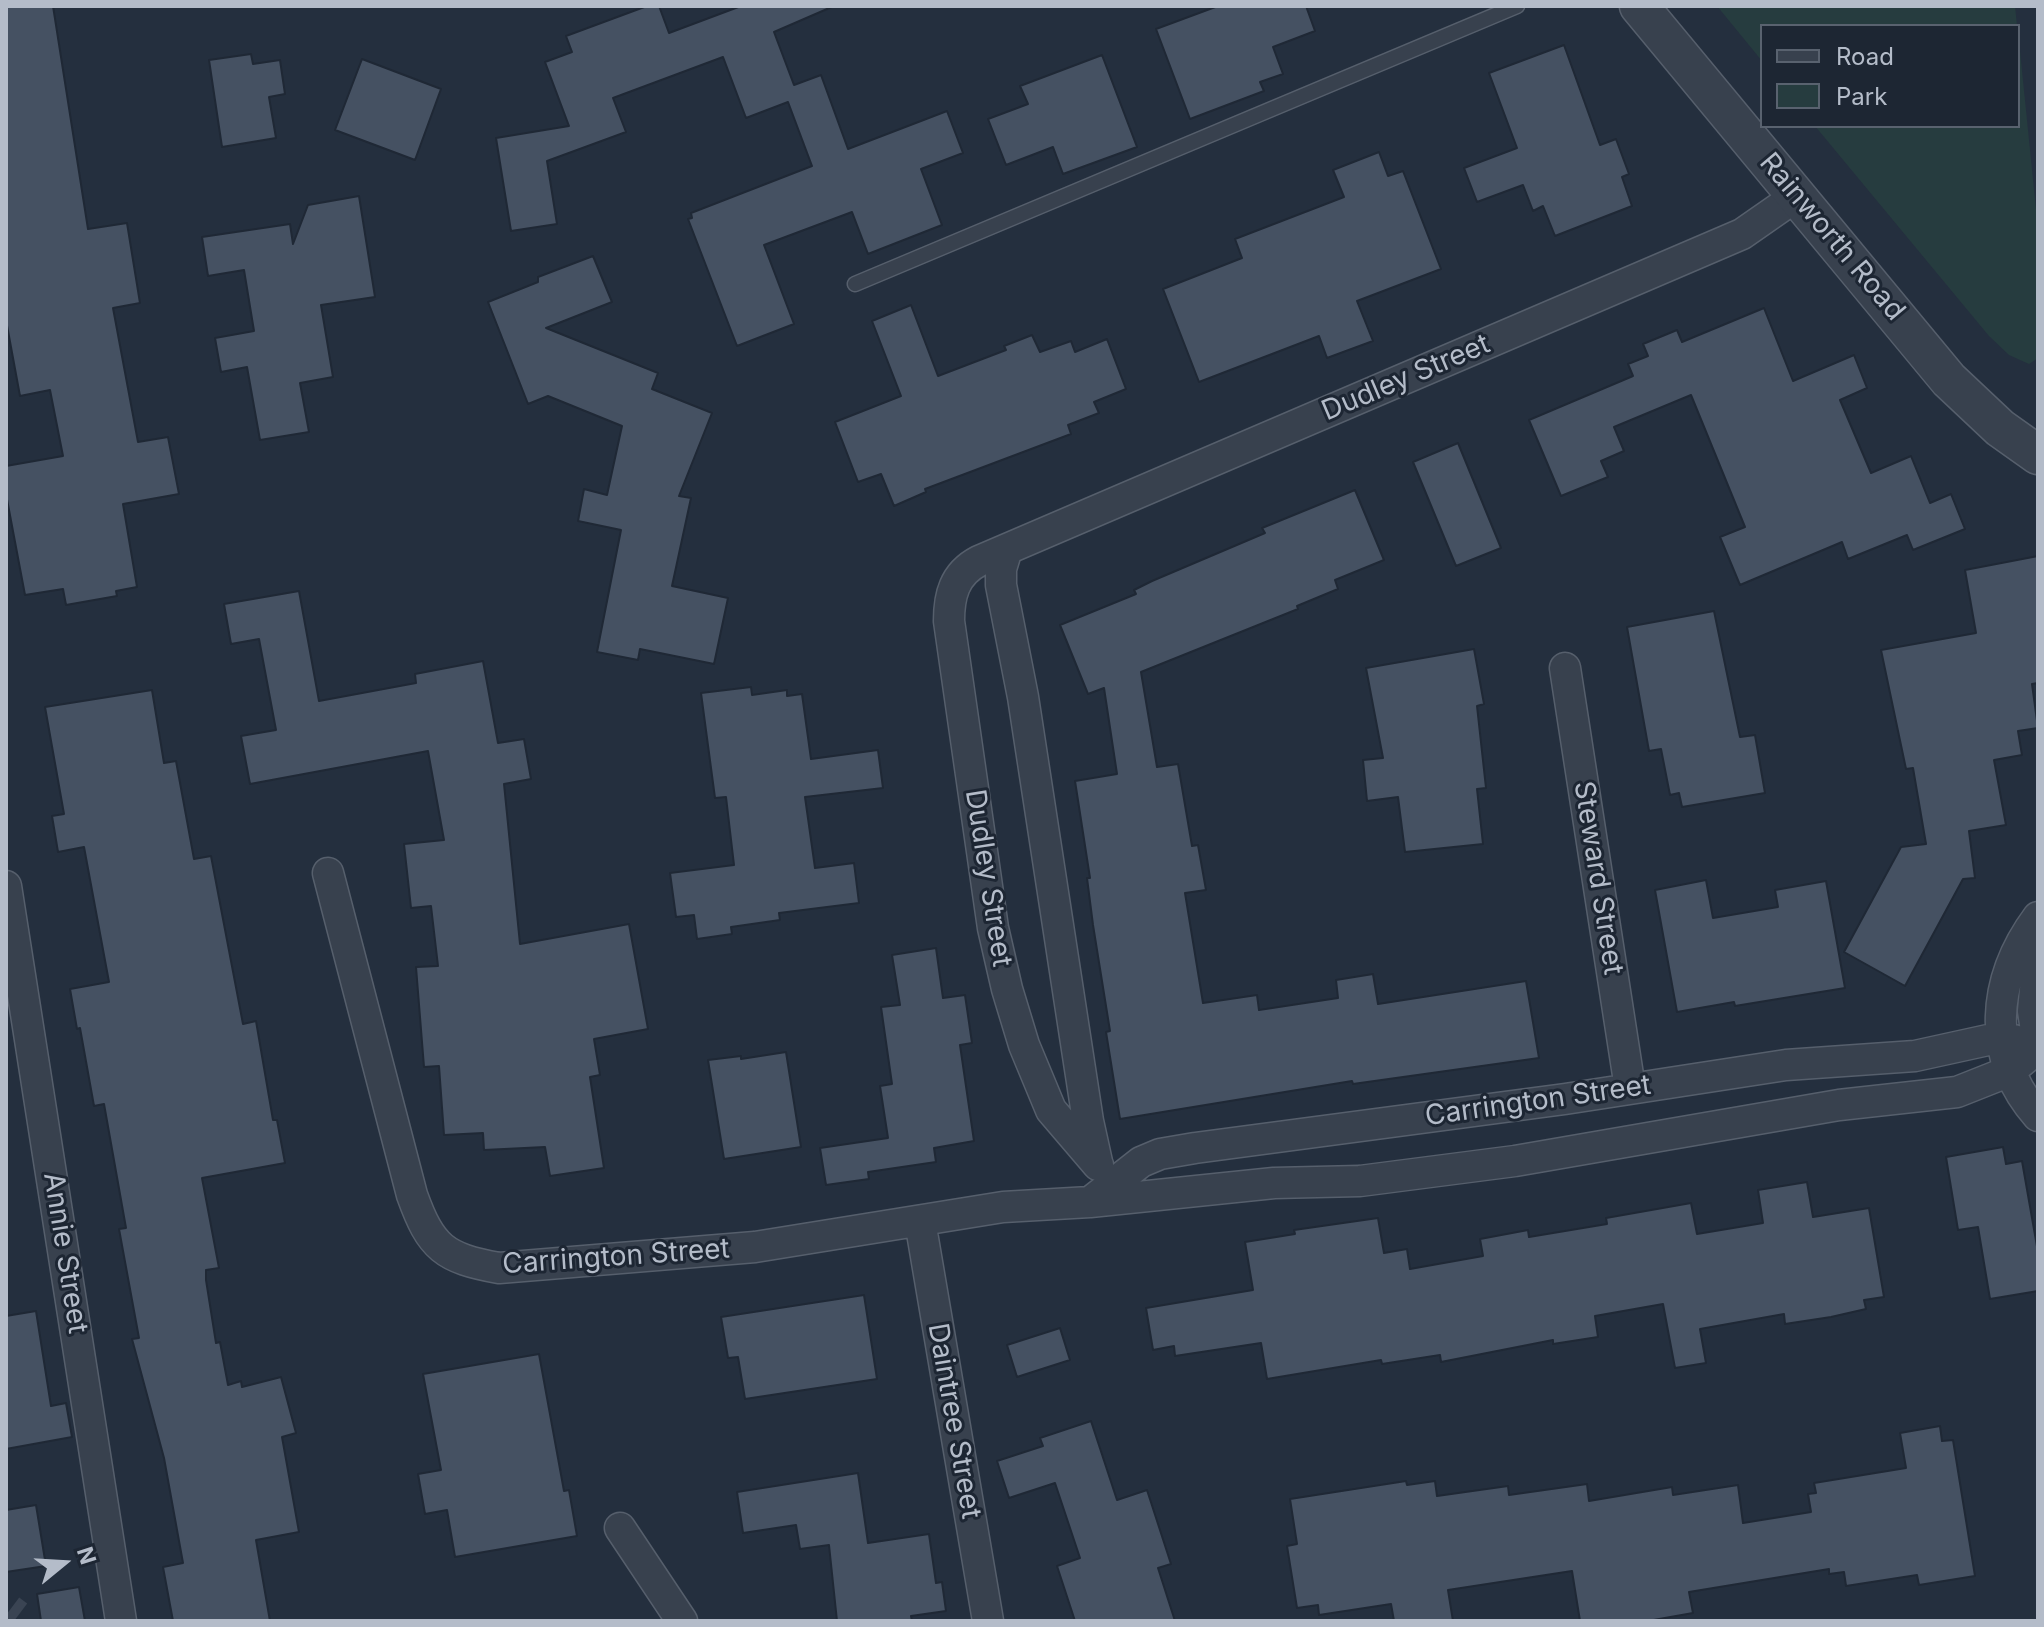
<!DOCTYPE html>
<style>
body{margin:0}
#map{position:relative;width:2044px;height:1627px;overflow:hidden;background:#242f3e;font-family:Inter,sans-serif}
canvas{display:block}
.frame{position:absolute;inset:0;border:8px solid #b4bcc9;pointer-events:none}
.legend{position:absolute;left:1760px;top:24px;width:260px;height:104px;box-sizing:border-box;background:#1d2633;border:2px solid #59626f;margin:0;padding:10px 14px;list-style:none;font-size:24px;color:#b4bcc9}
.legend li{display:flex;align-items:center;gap:16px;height:40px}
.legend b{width:40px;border:2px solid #59626f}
.north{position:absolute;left:24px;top:1523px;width:80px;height:80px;-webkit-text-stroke:6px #1d2633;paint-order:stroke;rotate:72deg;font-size:22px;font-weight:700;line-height:32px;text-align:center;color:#b4bcc9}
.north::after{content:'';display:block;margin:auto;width:28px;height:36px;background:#b4bcc9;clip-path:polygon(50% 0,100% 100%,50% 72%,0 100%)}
</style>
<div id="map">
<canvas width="2044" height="1627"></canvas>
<div class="frame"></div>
<ul class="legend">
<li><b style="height:10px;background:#38414e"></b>Road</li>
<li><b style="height:22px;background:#263c3f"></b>Park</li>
</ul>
<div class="north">N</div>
</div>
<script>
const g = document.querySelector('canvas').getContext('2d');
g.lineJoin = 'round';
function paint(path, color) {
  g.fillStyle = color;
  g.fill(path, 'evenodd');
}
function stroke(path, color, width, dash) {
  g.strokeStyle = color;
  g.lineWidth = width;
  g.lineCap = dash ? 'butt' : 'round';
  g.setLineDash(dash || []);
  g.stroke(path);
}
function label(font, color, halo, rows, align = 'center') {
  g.font = font + ' Inter,sans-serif';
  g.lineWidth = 6;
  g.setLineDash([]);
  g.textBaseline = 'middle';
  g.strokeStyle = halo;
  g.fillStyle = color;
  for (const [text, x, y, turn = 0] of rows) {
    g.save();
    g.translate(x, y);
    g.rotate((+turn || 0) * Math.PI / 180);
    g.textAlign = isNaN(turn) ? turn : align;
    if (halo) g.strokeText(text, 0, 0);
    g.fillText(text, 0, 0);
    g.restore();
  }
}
paint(new Path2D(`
 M 1717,6 L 2015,6 L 2017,26 L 1762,26 L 1762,61 Z
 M 2018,31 L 2038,229 L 2038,358 L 2029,364 L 2009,355 L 1989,336 L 1815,126 L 2018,126 Z`), '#263c3f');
const building = new Path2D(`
 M 6,6 L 53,6 L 88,229 L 127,223 L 140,303 L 113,308 L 138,442 L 168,437 L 179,494 L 123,504 L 137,587 L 116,591 L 117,596 L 66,605 L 63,589 L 25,595 L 6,494 L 6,466 L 63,456 L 50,390 L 20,396 L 6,320 Z
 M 647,6 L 659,6 L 669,33 L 741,6 L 834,6 L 774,32 L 794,85 L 821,75 L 848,149 L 947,111 L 963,153 L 921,169 L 942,225 L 868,254 L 852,212 L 764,245 L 794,324 L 737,346 L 688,219 L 692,218 L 691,213 L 812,166 L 788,102 L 746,118 L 723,57 L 613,98 L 626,132 L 547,161 L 557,224 L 511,231 L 496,138 L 569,126 L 545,62 L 572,52 L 566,36 Z
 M 1218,6 L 1306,6 L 1315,31 L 1273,47 L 1283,74 L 1260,82 L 1264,91 L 1190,119 L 1156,29 Z
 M 1564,45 L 1600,145 L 1616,139 L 1629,174 L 1622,177 L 1632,206 L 1555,236 L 1543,206 L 1533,211 L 1523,185 L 1477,202 L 1464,168 L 1517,148 L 1489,73 Z
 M 251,54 L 253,64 L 280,60 L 285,94 L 269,97 L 276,138 L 222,147 L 209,60 Z
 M 1102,55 L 1137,147 L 1063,174 L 1053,147 L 1006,165 L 988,119 L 1028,104 L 1020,86 Z
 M 362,59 L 441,89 L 415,160 L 335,130 Z
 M 1379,152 L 1388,176 L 1403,171 L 1441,269 L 1357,301 L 1373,341 L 1327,358 L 1319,336 L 1199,382 L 1163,289 L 1242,258 L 1235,239 L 1344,197 L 1333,170 Z
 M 359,196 L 375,297 L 321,305 L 333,377 L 300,383 L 309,432 L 260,440 L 247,367 L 221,372 L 215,338 L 254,331 L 244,270 L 208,276 L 202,237 L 290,224 L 293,244 L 308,205 Z
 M 593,256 L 612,302 L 546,328 L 658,373 L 652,389 L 712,413 L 679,496 L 691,498 L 672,586 L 728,598 L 714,664 L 640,649 L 638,660 L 597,652 L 621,530 L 578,521 L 584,489 L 607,495 L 622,426 L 548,396 L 528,404 L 488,302 L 538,282 L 538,277 Z
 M 911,305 L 938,376 L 1006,350 L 1004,346 L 1032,335 L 1040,352 L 1071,341 L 1075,352 L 1107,339 L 1126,389 L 1094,402 L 1099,413 L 1068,425 L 1071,434 L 925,489 L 926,492 L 894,506 L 881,474 L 858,482 L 835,422 L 901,396 L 872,321 Z
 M 1764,308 L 1793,381 L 1854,355 L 1867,388 L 1840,400 L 1871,473 L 1911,456 L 1930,503 L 1951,494 L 1965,529 L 1913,550 L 1907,535 L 1848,559 L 1842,542 L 1740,585 L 1720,537 L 1745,527 L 1691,395 L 1614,427 L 1624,451 L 1601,461 L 1608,477 L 1561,496 L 1529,420 L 1633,376 L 1628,364 L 1648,356 L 1643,344 L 1677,330 L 1682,342 Z
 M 1458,443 L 1501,548 L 1456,566 L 1413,462 Z
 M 1355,490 L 1384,560 L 1335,580 L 1338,589 L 1297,606 L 1298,609 L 1141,672 L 1157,767 L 1178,764 L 1192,846 L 1198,845 L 1206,890 L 1185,893 L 1203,1003 L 1257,995 L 1259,1010 L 1338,998 L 1336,980 L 1373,974 L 1378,1004 L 1526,981 L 1539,1058 L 1353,1084 L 1352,1081 L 1120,1119 L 1106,1032 L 1110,1031 L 1093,925 L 1087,878 L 1090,878 L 1075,781 L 1117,774 L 1104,688 L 1088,694 L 1060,625 L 1136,594 L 1134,590 L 1152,581 L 1265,533 L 1262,528 Z
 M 2038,556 L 2038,683 L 2032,684 L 2038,728 L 2018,731 L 2022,755 L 1994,760 L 2006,825 L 1969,831 L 1975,878 L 1963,879 L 1905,986 L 1844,952 L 1901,847 L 1926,844 L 1913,768 L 1906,769 L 1881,650 L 1976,633 L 1965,570 Z
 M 299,591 L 319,701 L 416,683 L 415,674 L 483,661 L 498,743 L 524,739 L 531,779 L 504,784 L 520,944 L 629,924 L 648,1029 L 594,1039 L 600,1075 L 590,1077 L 604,1168 L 550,1176 L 545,1147 L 484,1150 L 483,1133 L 444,1135 L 439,1066 L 424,1067 L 416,967 L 438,966 L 431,906 L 411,908 L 404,844 L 444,840 L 428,751 L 250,784 L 241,736 L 276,730 L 259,639 L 231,644 L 224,604 Z
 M 1714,611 L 1740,737 L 1755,735 L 1765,793 L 1682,807 L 1679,793 L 1670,795 L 1661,749 L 1649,751 L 1627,627 Z
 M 1474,649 L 1484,704 L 1477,706 L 1486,788 L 1477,789 L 1483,844 L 1405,852 L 1398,797 L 1367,801 L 1363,760 L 1383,758 L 1366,668 Z
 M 751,687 L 752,695 L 787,690 L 787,696 L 802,694 L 811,759 L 878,750 L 883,788 L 805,797 L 815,868 L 854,863 L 859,903 L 779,913 L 780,920 L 731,927 L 732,934 L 697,939 L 694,915 L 676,917 L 670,873 L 734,865 L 726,797 L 715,798 L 701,693 Z
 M 152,690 L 164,763 L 176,761 L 194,859 L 211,856 L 243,1024 L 256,1021 L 273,1120 L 277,1120 L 285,1163 L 202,1178 L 219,1268 L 206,1270 L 206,1280 L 216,1343 L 220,1342 L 228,1385 L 241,1381 L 242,1387 L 281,1377 L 296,1433 L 282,1437 L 299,1532 L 256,1540 L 270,1621 L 173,1621 L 163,1567 L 183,1563 L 164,1458 L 132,1339 L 139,1338 L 119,1229 L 126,1228 L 104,1104 L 94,1106 L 80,1028 L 77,1029 L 70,989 L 109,982 L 84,847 L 58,852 L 52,816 L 64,814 L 45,707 Z
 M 1706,880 L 1713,918 L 1778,907 L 1775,890 L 1826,881 L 1845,988 L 1735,1006 L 1734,1002 L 1677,1012 L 1655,890 Z
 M 936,948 L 943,998 L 965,995 L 972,1043 L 960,1045 L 974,1141 L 934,1148 L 936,1162 L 868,1172 L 869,1179 L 826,1185 L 820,1148 L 888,1138 L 880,1086 L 892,1084 L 881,1007 L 900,1005 L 892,955 Z
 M 786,1052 L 801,1147 L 724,1159 L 708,1060 L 741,1056 L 741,1059 Z
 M 2003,1147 L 2006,1164 L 2022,1161 L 2038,1252 L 2038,1291 L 1990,1299 L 1978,1227 L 1958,1230 L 1946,1157 Z
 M 1807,1182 L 1813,1217 L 1869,1208 L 1884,1297 L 1864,1300 L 1866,1309 L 1831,1317 L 1785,1324 L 1784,1314 L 1700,1329 L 1706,1363 L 1675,1368 L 1663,1304 L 1595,1316 L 1598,1337 L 1553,1344 L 1553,1340 L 1441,1362 L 1440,1355 L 1382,1364 L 1381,1360 L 1267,1379 L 1261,1343 L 1175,1356 L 1174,1346 L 1153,1350 L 1146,1308 L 1253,1290 L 1245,1242 L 1295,1234 L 1294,1230 L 1378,1218 L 1384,1253 L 1407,1249 L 1410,1269 L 1483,1256 L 1480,1239 L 1528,1230 L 1529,1237 L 1607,1224 L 1606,1218 L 1691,1203 L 1697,1234 L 1763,1223 L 1758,1190 Z
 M 864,1295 L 877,1379 L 745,1399 L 738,1357 L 728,1358 L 721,1317 Z
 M 36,1311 L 51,1406 L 66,1403 L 72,1437 L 6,1449 L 6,1316 Z
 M 1060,1328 L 1070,1360 L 1017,1377 L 1007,1345 Z
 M 539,1354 L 564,1491 L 569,1490 L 577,1536 L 455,1557 L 447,1510 L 425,1514 L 418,1474 L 441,1470 L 423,1374 Z
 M 1091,1421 L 1117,1500 L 1147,1490 L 1171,1564 L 1158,1568 L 1175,1621 L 1075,1621 L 1057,1566 L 1080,1558 L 1055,1483 L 1009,1498 L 997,1461 L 1043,1446 L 1040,1438 Z
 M 1940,1426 L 1942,1441 L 1953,1440 L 1975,1576 L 1919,1585 L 1917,1575 L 1846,1586 L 1844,1572 L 1829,1574 L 1829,1569 L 1689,1592 L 1693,1613 L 1648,1621 L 1580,1621 L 1572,1571 L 1448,1590 L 1453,1621 L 1394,1621 L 1391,1604 L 1319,1615 L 1318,1605 L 1297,1608 L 1287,1546 L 1297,1544 L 1290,1499 L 1406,1481 L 1407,1485 L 1435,1481 L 1437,1496 L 1508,1486 L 1509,1495 L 1587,1484 L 1589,1501 L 1672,1487 L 1673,1495 L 1738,1485 L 1743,1523 L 1811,1512 L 1808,1494 L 1816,1493 L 1814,1483 L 1906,1468 L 1900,1433 Z
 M 858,1473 L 868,1543 L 929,1534 L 936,1583 L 942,1582 L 946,1611 L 911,1616 L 912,1621 L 837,1621 L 829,1545 L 800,1549 L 796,1525 L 743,1533 L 737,1492 Z
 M 36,1505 L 46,1566 L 6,1572 L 6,1510 Z
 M 79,1587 L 85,1621 L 41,1621 L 37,1594 Z`);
paint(building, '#455162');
stroke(building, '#1f2835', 2);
stroke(new Path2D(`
 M 6,1615 L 14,1621`), '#3a4453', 44, [44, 22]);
const service = new Path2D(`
 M 855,284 L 1517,6`);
const minor = new Path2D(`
 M 1007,549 L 1001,569 L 1001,585 L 1023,697 L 1088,1121 L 1097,1162
 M 1565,668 L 1630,1088
 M 328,873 L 412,1195 C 431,1248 444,1258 499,1268 L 755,1247 L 1003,1207 L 1090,1202 L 1274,1183 L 1360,1181 L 1515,1161 L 1839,1105 L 1957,1092 L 2010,1071 L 2038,1048
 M 6,886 L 121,1621
 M 2038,917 C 1992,979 1985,1056 2038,1116
 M 2038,958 L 2033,1011 L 2038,1043
 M 1098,1165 L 1051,1110 L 1024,1045 L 1007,989 L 993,928 L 949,621 C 949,596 954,574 979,561 L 1742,234 L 1798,195
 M 1090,1202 L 1141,1162 L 1160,1154 L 1195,1148 L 1565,1099 L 1786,1065 L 1915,1056 L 1988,1040 L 2013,1040 L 2038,1047
 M 920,1221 L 988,1621
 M 620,1528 L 682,1621`);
const tertiary = new Path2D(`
 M 1639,6 L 1949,380 L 2000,428 L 2038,455`);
stroke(service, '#565f6c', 17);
stroke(minor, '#565f6c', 33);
stroke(tertiary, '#565f6c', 41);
stroke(service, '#38414e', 14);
stroke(minor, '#38414e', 30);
stroke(tertiary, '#38414e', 38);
label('28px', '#b4bcc9', '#1d2633', [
 ["Rainworth Road",1832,237,50],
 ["Dudley Street",1406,378,-23],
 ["Dudley Street",988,878,81],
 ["Steward Street",1598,878,81],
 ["Carrington Street",1538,1101,-8],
 ["Annie Street",65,1253,81],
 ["Carrington Street",616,1257,-4],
 ["Daintree Street",954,1421,80]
]);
</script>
